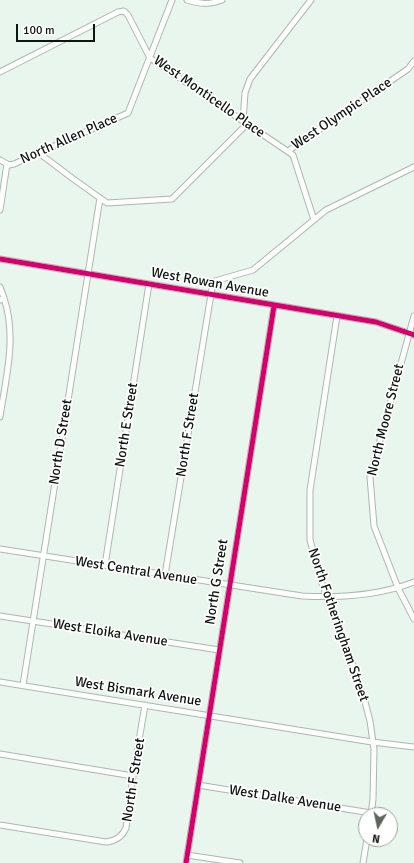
<!DOCTYPE html>
<style>
body{margin:0}
#map{position:relative;width:414px;height:863px;overflow:hidden;background:#e9f6ed;font-family:Signika,sans-serif}
canvas{display:block}
.north{position:absolute;left:358px;top:807px;width:40px;height:40px;box-sizing:border-box;background:#fff;border:1px solid #9fa29f;border-radius:50%;rotate:189deg;font-size:11px;font-weight:700;line-height:16px;text-align:center;color:#0e1610}
.north::after{content:'';display:block;margin:auto;width:14px;height:18px;background:#5b645d;clip-path:polygon(50% 0,100% 100%,50% 72%,0 100%)}
.scale{position:absolute;left:16px;top:24px;width:79px;height:18px;box-sizing:border-box;border:2px solid #0e1610;border-top:0;padding-left:5px;font-size:12px;line-height:14px;white-space:nowrap;color:#0e1610;-webkit-text-stroke:3px #fff;paint-order:stroke}
</style>
<div id="map">
<canvas width="414" height="863"></canvas>
<div class="north">N</div>
<div class="scale">100 m</div>
</div>
<script>
const g = document.querySelector('canvas').getContext('2d');
g.lineJoin = 'round';
function stroke(path, color, width, dash) {
  g.strokeStyle = color;
  g.lineWidth = width;
  g.lineCap = dash ? 'butt' : 'round';
  g.setLineDash(dash || []);
  g.stroke(path);
}
function label(font, color, halo, rows, align = 'center') {
  g.font = font + ' Signika,sans-serif';
  g.lineWidth = 3.5;
  g.setLineDash([]);
  g.textBaseline = 'middle';
  g.strokeStyle = halo;
  g.fillStyle = color;
  for (const [text, x, y, turn = 0] of rows) {
    g.save();
    g.translate(x, y);
    g.rotate((+turn || 0) * Math.PI / 180);
    g.textAlign = isNaN(turn) ? turn : align;
    if (halo) g.strokeText(text, 0, 0);
    g.fillText(text, 0, 0);
    g.restore();
  }
}
const minor = new Path2D(`
 M 187,0 C 200,4 210,5 222,0
 M 0,72 L 118,12 L 124,11 L 128,15 L 150,58 L 293,155 L 314,220
 M 243,121 L 245,93 L 250,79 L 311,0
 M 288,151 L 408,69 L 414,61
 M 39,153 L 72,178 L 107,203 L 172,199 L 247,124
 M 0,160 L 9,165 L 14,164 L 128,113 L 172,0
 M 0,210 L 7,164
 M 0,259 L 376,322 L 414,335
 M 0,287 L 4,298 L 0,300
 M 337,316 L 310,490 L 310,540 L 321,581 L 353,666 L 365,702 L 370,721 L 374,749 L 373,799 L 371,815
 M 414,316 L 370,477 L 374,526 L 398,588 L 414,619
 M 0,417 C 6,377 17,337 4,298
 M 0,549 L 302,596 C 339,598 378,596 414,582
 M 105,565 L 149,284
 M 165,575 L 213,282 L 215,281 L 253,270 L 326,210 L 414,167
 M 0,616 L 219,650
 M 0,682 L 372,742 L 414,747
 M 23,685 L 100,198
 M 0,754 L 133,776
 M 198,785 L 371,813
 M 0,825 L 106,842 C 116,841 122,837 126,828 L 133,776 L 145,705
 M 187,855 L 240,863
 M 186,863 L 274,306
 M 363,863 L 367,839`);
stroke(minor, '#adb7b0', 7);
stroke(minor, '#fcfefc', 5);
stroke(new Path2D(`
 M 0,259 L 376,322 L 414,335
 M 186,863 L 274,306`), '#d6006c', 5);
label('14px', '#0e1610', '#fff', [
 ["West Monticello Place",209,97,35],
 ["West Olympic Place",342,114,-34],
 ["North Allen Place",69,139,-24],
 ["West Rowan Avenue",210,283,10],
 ["North Moore Street",386,420,-76],
 ["North E Street",127,425,-81],
 ["North F Street",188,435,-81],
 ["North D Street",61,442,-81],
 ["West Central Avenue",136,571,9],
 ["North G Street",217,582,-81],
 ["North Fotheringham Street",338,625,71],
 ["West Eloika Avenue",110,633,9],
 ["West Bismark Avenue",138,692,9],
 ["North F Street",134,780,-81],
 ["West Dalke Avenue",285,799,9]
]);
</script>
